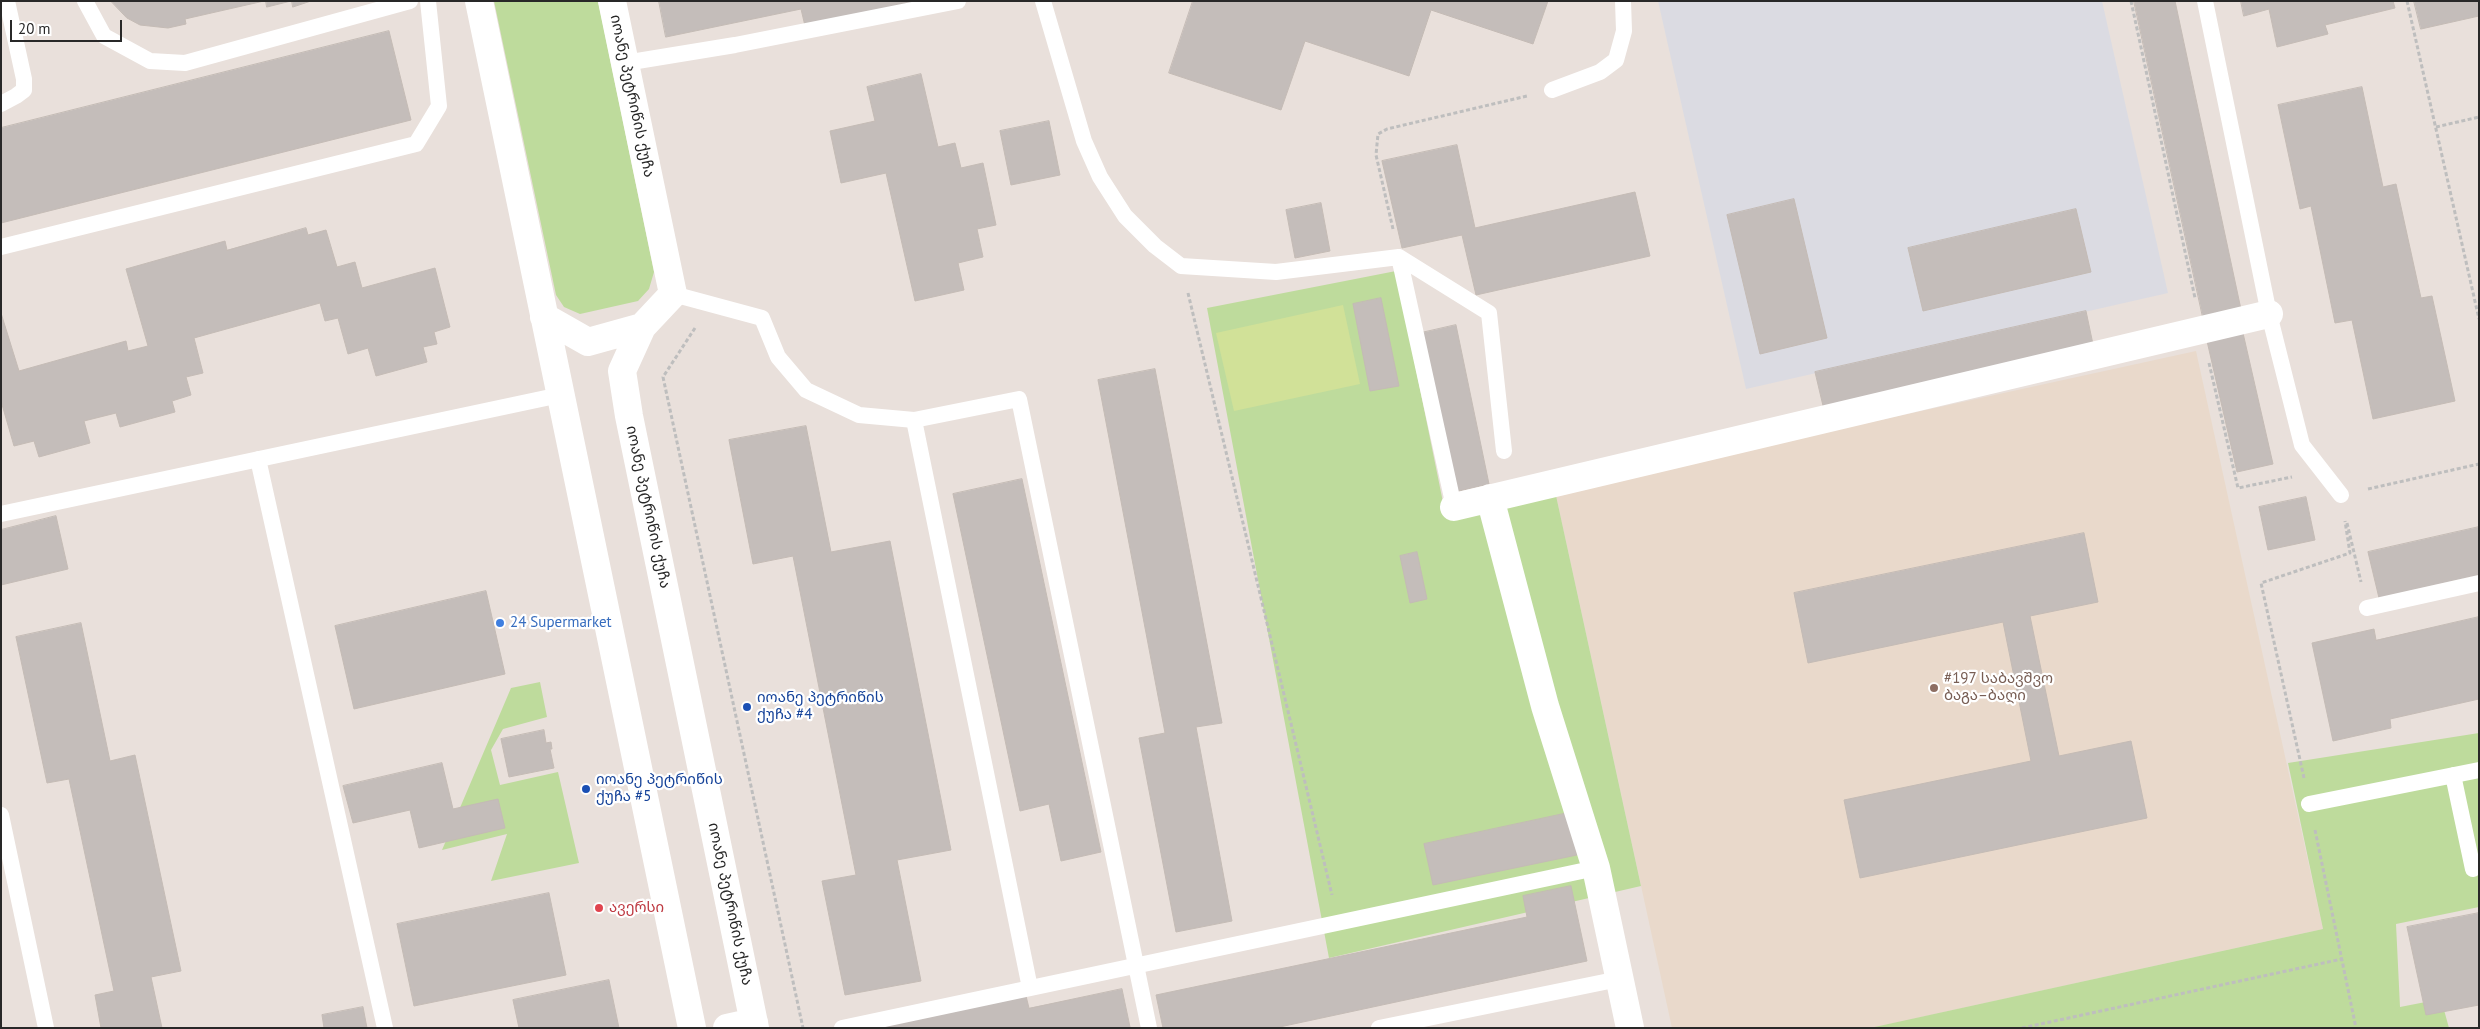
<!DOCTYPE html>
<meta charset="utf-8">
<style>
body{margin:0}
#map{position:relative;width:2480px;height:1029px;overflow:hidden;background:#e9e0db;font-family:"PT Sans",sans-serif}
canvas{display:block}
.frame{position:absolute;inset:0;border:2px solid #282828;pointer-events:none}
.scale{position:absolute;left:10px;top:20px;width:112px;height:22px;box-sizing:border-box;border:2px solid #282828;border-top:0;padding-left:6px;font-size:15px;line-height:18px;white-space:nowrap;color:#282828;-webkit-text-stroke:4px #fff;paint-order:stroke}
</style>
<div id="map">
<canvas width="2480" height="1029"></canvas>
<div class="frame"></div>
<div class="scale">20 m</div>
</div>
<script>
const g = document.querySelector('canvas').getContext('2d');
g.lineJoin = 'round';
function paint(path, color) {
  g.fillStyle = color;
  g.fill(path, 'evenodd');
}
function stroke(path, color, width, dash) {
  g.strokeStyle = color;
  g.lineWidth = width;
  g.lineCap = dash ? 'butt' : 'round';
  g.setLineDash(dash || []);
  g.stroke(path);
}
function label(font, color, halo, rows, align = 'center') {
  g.font = font + ' "PT Sans","Noto Sans Georgian",sans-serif';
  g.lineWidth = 4.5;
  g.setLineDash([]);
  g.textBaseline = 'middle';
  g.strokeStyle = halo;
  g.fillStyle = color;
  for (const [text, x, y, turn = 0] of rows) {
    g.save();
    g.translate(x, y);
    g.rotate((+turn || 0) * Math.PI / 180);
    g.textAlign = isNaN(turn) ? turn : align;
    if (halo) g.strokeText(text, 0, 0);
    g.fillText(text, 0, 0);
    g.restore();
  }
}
paint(new Path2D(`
 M 1658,1 L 2102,1 L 2168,293 L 1746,389 Z`), '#dbdbe2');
paint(new Path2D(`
 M 2196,351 L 2323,929 L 1871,1028 L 1672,1028 L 1555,491 Z`), '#e9d9cb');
paint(new Path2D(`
 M 494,1 L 598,1 L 654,272 L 649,289 L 638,301 L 580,314 L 564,307 L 556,295 Z
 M 1396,271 L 1446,517 L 1555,491 L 1641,886 L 1329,958 L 1207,308 Z
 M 540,682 L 547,717 L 503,729 L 491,750 L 500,785 L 558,772 L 579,863 L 491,881 L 507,834 L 442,850 L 511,688 Z
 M 2479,733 L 2479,907 L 2396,924 L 2400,1007 L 2441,999 L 2449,1028 L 1870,1028 L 2323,929 L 2288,763 Z`), '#bedb9c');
paint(new Path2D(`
 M 1343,305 L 1360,384 L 1234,411 L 1216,333 Z`), '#d1e198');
const building = new Path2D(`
 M 111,1 L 264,1 L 185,19 L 186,24 L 168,28 L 140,25 L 127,18 Z
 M 266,1 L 291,1 L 267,7 Z
 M 292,1 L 311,1 L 293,7 Z
 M 659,1 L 926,1 L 805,26 L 801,9 L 666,37 Z
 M 1193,1 L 1548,1 L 1533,44 L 1431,10 L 1409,76 L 1305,41 L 1281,110 L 1169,73 Z
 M 2134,1 L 2175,1 L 2242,314 L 2204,322 Z
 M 2241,1 L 2393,1 L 2395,8 L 2325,25 L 2328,34 L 2277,47 L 2269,9 L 2244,16 Z
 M 2414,1 L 2479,1 L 2479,16 L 2421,29 Z
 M 389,31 L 411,120 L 1,223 L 1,128 Z
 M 921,74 L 938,147 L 955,143 L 961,168 L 983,163 L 996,225 L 977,229 L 983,257 L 958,263 L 964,290 L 915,301 L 886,173 L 841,183 L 830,131 L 875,121 L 867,87 Z
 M 2362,87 L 2383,187 L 2396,184 L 2421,298 L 2432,296 L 2455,401 L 2373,419 L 2352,320 L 2335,323 L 2311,206 L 2300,209 L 2278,105 Z
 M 1049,121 L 1060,175 L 1011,185 L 1000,131 Z
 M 1457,145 L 1475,228 L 1635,192 L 1650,256 L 1476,295 L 1462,235 L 1402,248 L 1382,161 Z
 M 1794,199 L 1827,338 L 1760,354 L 1727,215 Z
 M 1321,203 L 1330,251 L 1295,258 L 1286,210 Z
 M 2076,209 L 2091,272 L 1923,311 L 1908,248 Z
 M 306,228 L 308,235 L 326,230 L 337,267 L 355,262 L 362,288 L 435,268 L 450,327 L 434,332 L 437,344 L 423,347 L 427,362 L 376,376 L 368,348 L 348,354 L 338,318 L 325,321 L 320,303 L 194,338 L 203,373 L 186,377 L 191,395 L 172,401 L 175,412 L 120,427 L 116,413 L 84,421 L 90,443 L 39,457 L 34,441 L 14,446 L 1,401 L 1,313 L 19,371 L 126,341 L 128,351 L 148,346 L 126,269 L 225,241 L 227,250 Z
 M 1381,298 L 1399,386 L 1370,391 L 1353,304 Z
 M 2086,311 L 2094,349 L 1824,410 L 1815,372 Z
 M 1456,325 L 1489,484 L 1455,492 L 1421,333 Z
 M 2243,333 L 2273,464 L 2237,472 L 2207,341 Z
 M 1155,369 L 1222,723 L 1196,727 L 1232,921 L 1176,932 L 1139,738 L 1165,733 L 1098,380 Z
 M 806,426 L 831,552 L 890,541 L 951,850 L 897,860 L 921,981 L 845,995 L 822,881 L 856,875 L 793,556 L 753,564 L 729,440 Z
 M 1022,479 L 1101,852 L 1061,861 L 1049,804 L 1020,811 L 953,494 Z
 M 2306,497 L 2315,540 L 2268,550 L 2259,507 Z
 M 56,516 L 68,569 L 1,585 L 1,530 Z
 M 2479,527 L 2479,575 L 2379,598 L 2368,552 Z
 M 2084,533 L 2098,602 L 2030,616 L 2059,756 L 2131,741 L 2147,818 L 1860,878 L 1844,800 L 2031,761 L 2003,622 L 1808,663 L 1794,593 Z
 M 1417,552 L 1427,599 L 1410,603 L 1400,556 Z
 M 486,591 L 505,674 L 354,709 L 335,626 Z
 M 2479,617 L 2479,699 L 2390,719 L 2391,728 L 2333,741 L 2312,643 L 2374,629 L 2376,640 Z
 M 81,623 L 110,761 L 135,755 L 181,971 L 151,977 L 162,1028 L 101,1028 L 95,995 L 114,991 L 69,779 L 47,783 L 16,637 Z
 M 544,730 L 546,743 L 551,742 L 552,749 L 550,749 L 554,768 L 509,777 L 501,739 Z
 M 442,763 L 453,809 L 498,799 L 505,828 L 419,848 L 410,810 L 353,823 L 343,786 Z
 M 1568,813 L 1577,855 L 1433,885 L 1424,844 Z
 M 1571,886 L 1587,961 L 1275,1028 L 1163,1028 L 1156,995 L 1527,917 L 1523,896 Z
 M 549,893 L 566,975 L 414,1006 L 397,924 Z
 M 2479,913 L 2479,1005 L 2426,1015 L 2407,927 Z
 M 609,980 L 619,1028 L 519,1028 L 513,1000 Z
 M 1122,989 L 1130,1027 L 1125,1028 L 865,1028 L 1026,996 L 1029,1008 Z
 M 363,1007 L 367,1028 L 324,1028 L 322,1015 Z`);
paint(building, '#c4bdba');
stroke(building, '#c4bbb5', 1);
stroke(new Path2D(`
 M 2131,1 L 2195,298
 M 2407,1 L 2479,319
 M 2436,127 L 2479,117
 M 1393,229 L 1376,155 L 1378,134 L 1387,129 L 1527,96
 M 1188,293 L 1332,895
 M 695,328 L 663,377 L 803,1028
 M 2209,363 L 2238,488 L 2292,477
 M 2368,489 L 2479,464
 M 2347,523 L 2361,582
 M 2304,778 L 2261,583 L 2350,553 L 2345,521
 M 2315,830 L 2356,1028
 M 2022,1028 L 2342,959`), '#bebebe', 3, [4, 2.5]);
stroke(new Path2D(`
 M 85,1 L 104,36 L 150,61 L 185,63 L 410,1
 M 1043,1 L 1084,141 L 1100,177 L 1125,216 L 1155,246 L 1181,266 L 1276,272 L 1399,257 L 1489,313 L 1504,451
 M 2205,1 L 2269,314 L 2302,445 L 2341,495
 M 625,63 L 735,45 L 958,1
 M 1552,90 L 1600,72 L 1616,60 L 1624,31 L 1623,1
 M 1,104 L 16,96 L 24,90 L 24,79 L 7,1
 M 1,247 L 416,144 L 439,106 L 428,1
 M 1399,257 L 1454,507
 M 673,294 L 762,318 L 778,357 L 806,390 L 859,415 L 914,420 L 1019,399 L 1149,1028
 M 914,420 L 1030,988
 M 258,459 L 385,1028
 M 1,514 L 560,395
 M 2367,608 L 2479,583
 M 2453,775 L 2473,869
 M 2309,804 L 2479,770
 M 1,815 L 46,1028
 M 842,1028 L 1596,868
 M 1379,1028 L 1619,979`), '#fff', 16);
stroke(new Path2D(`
 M 1490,498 L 1545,706 L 1596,868 L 1630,1028
 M 1454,507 L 2269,314`), '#fff', 28);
stroke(new Path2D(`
 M 479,1 L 692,1028
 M 612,1 L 673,294 L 642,327 L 622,371 L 629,416 L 755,1028
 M 544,317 L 588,342 L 642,327
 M 727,1028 L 754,1022`), '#fff', 28);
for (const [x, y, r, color] of [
 [500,623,5,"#3f7fe0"],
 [1934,688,5,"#8d6e63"],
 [747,707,5,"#1a4fb4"],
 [586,789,5,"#1a4fb4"],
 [599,908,5,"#e0444e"]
]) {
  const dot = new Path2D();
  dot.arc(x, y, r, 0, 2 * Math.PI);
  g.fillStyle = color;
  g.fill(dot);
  stroke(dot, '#fff', 2);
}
label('15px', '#282828', '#fff', [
 ["იოანე პეტრიწის ქუჩა",632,96,78],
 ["იოანე პეტრიწის ქუჩა",648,507,78],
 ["იოანე პეტრიწის ქუჩა",730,904,78]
]);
label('15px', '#366cbe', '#fff', [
 ["24 Supermarket",510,623]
], 'left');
label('15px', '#785e54', '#fff', [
 ["#197 საბავშვო",1944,679],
 ["ბაგა–ბაღი",1944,696]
], 'left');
label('15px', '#164399', '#fff', [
 ["იოანე პეტრიწის",757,698],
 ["ქუჩა #4",757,715],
 ["იოანე პეტრიწის",596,780],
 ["ქუჩა #5",596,797]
], 'left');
label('15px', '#be3a42', '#fff', [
 ["ავერსი",609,908]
], 'left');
</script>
